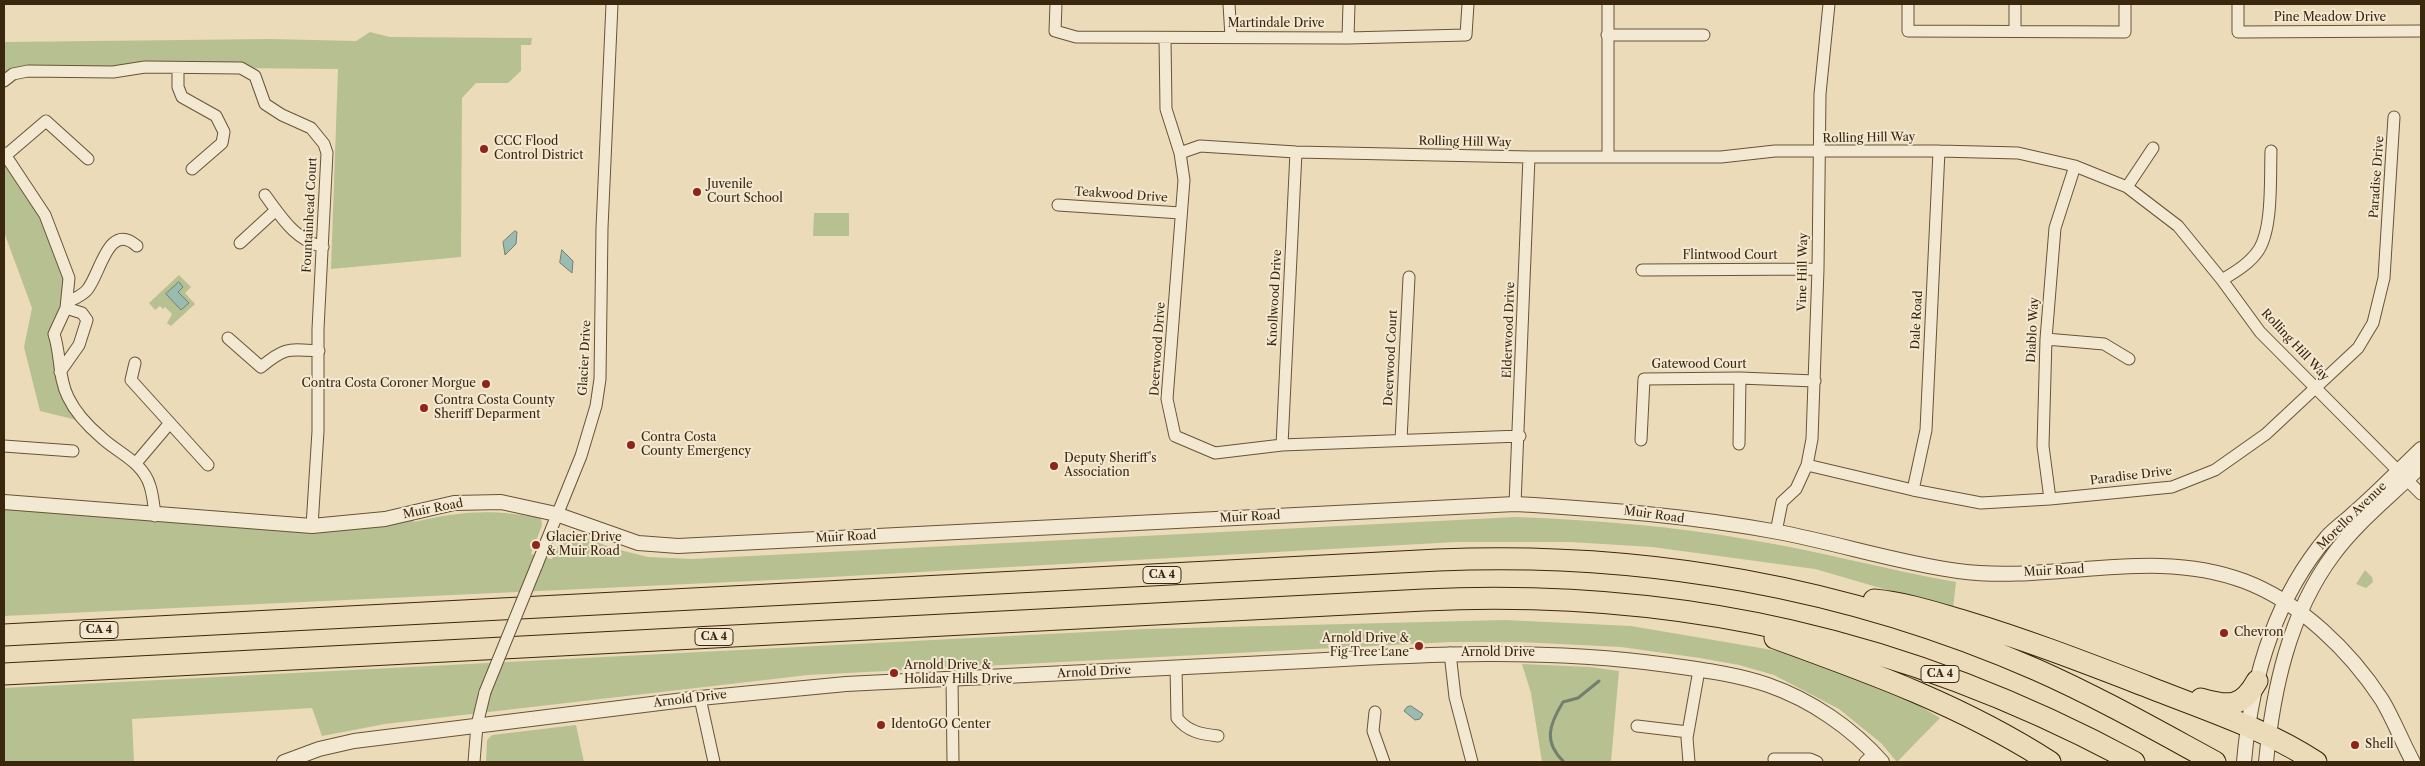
<!DOCTYPE html>
<style>
body{margin:0}
#map{position:relative;width:2425px;height:766px;overflow:hidden;background:#ecdbb9;font-family:"Libre Caslon Text",serif}
canvas{display:block}
.frame{position:absolute;inset:0;border:5px solid #3b270d;pointer-events:none}
</style>
<div id="map">
<canvas width="2425" height="766"></canvas>
<div class="frame"></div>
</div>
<script>
const g = document.querySelector('canvas').getContext('2d');
g.lineJoin = 'round';
function paint(path, color) {
  g.fillStyle = color;
  g.fill(path, 'evenodd');
}
function stroke(path, color, width, dash) {
  g.strokeStyle = color;
  g.lineWidth = width;
  g.lineCap = dash ? 'butt' : 'round';
  g.setLineDash(dash || []);
  g.stroke(path);
}
function label(font, color, halo, rows, align = 'center') {
  g.font = font + ' "Libre Caslon Text",serif';
  g.lineWidth = 4;
  g.setLineDash([]);
  g.textBaseline = 'middle';
  g.strokeStyle = halo;
  g.fillStyle = color;
  for (const [text, x, y, turn = 0] of rows) {
    g.save();
    g.translate(x, y);
    g.rotate((+turn || 0) * Math.PI / 180);
    g.textAlign = isNaN(turn) ? turn : align;
    if (halo) g.strokeText(text, 0, 0);
    g.fillText(text, 0, 0);
    g.restore();
  }
}
paint(new Path2D(`
 M 370,32 L 390,37 L 532,38 L 531,45 L 521,45 L 521,71 L 508,83 L 476,83 L 462,98 L 461,257 L 331,269 L 338,69 L 145,67 L 28,71 L 4,81 L 4,42 L 271,39 L 356,41 Z
 M 4,153 L 27,186 L 69,278 L 54,334 L 60,372 L 85,422 L 40,411 L 24,347 L 32,308 L 4,232 Z
 M 814,213 L 849,213 L 849,236 L 813,236 Z
 M 179,275 L 191,287 L 185,293 L 195,304 L 171,326 L 167,323 L 172,314 L 165,307 L 163,309 L 160,306 L 155,310 L 149,303 Z
 M 4,502 L 252,523 L 411,513 L 414,522 C 462,511 491,509 541,518 L 542,525 L 531,554 L 552,559 L 559,544 L 584,537 L 612,548 L 648,557 L 692,559 L 1516,517 C 1595,520 1673,526 1751,540 C 1820,551 1887,570 1956,582 L 1953,609 L 1815,569 L 1652,547 L 1570,542 L 1456,542 L 795,579 L 4,616 Z
 M 2365,570 L 2372,577 L 2373,582 L 2366,588 L 2356,584 Z
 M 1505,620 L 1631,626 L 1790,653 L 1906,698 L 1940,718 L 1897,762 L 1881,743 L 1839,709 L 1774,675 L 1739,665 L 1700,658 L 1621,647 L 1519,642 L 1451,642 L 808,675 L 385,724 L 322,736 L 312,708 L 132,719 L 134,762 L 4,762 L 4,688 L 1145,629 Z
 M 1522,664 L 1590,667 L 1619,671 L 1611,762 L 1542,762 L 1531,693 Z
 M 576,725 L 584,762 L 486,762 L 487,740 L 492,735 Z`), '#b7c090');
const water = new Path2D(`
 M 515,231 L 517,232 L 516,244 L 505,255 L 503,242 Z
 M 562,250 L 573,261 L 572,273 L 560,263 Z
 M 179,282 L 183,287 L 178,292 L 189,303 L 181,310 L 166,294 Z
 M 1411,706 L 1423,714 L 1420,719 L 1415,720 L 1404,711 L 1407,707 Z`);
paint(water, '#99bbb1');
stroke(water, '#73806f', 1);
stroke(new Path2D(`
 M 1564,762 C 1543,742 1549,725 1563,702 L 1578,698 L 1599,681`), '#73806f', 3);
const minor = new Path2D(`
 M 1056,4 L 1055,31 L 1076,37 L 1348,38 L 1466,35 L 1468,4
 M 1229,4 L 1231,37
 M 1608,4 L 1608,156
 M 1908,4 L 1908,31 L 2125,32 L 2125,4
 M 2015,4 L 2015,31
 M 2238,4 L 2238,32 L 2421,31
 M 1607,35 L 1704,35
 M 1165,38 L 1166,109 L 1180,153 L 1184,180 L 1167,399 L 1175,436 L 1215,453 L 1282,445 L 1520,436
 M 1348,38 L 1349,4
 M 178,68 L 178,87 L 182,97 L 216,116 L 224,132 L 222,143 L 192,169
 M 4,81 L 13,74 L 28,71 L 113,72 L 145,67 L 241,68 L 255,76 L 265,104 L 282,115 L 311,128 L 324,144 L 327,153 L 318,329 L 318,431 L 312,526
 M 4,153 L 45,215 L 69,278 L 66,308
 M 1180,153 L 1200,146 L 1296,152 L 1529,157 L 1721,157 L 1775,151 L 1939,151 L 2018,153 L 2075,166 L 2127,187 L 2178,226 L 2222,280 L 2260,332 L 2421,494
 M 5,156 L 46,121 L 88,159
 M 2127,187 L 2153,148
 M 265,195 C 282,218 295,240 323,247
 M 1058,205 L 1181,213
 M 240,243 L 276,210
 M 1642,270 L 1818,269
 M 2222,280 C 2235,272 2249,264 2258,251 C 2273,229 2270,178 2271,151
 M 68,302 C 74,299 83,295 87,290 C 101,273 108,221 137,246
 M 228,338 L 261,367 C 285,347 288,349 319,351
 M 2046,339 L 2104,344 L 2129,359
 M 135,363 L 131,380 L 208,465
 M 60,372 L 79,345 L 87,320 L 82,313 L 66,308 L 54,334 C 61,355 58,377 68,397 C 75,412 89,427 102,438 C 118,453 143,462 150,486 C 153,495 154,506 155,516
 M 1401,440 L 1409,277
 M 1641,440 L 1644,379 L 1740,378 L 1815,381
 M 1739,444 L 1740,378
 M 1282,445 L 1296,152
 M 4,446 L 73,451
 M 136,463 L 169,424
 M 1807,465 L 1913,490 L 1981,503 L 2050,499 L 2172,487 L 2215,470 L 2266,434 L 2358,348 L 2373,323 L 2384,278 L 2394,117
 M 1913,490 L 1926,430 L 1939,151
 M 2050,499 L 2043,446 L 2046,339 L 2055,228 L 2075,166
 M 1515,504 L 1529,157
 M 1776,532 L 1782,502 L 1796,489 L 1807,465 L 1812,439 L 1818,269 L 1820,94 L 1829,4
 M 536,567 L 581,456 L 596,406 L 600,379 L 602,228 L 612,4
 M 1450,653 L 1455,697 L 1472,762
 M 1176,667 L 1177,718 C 1188,732 1201,734 1218,736
 M 952,679 L 953,762
 M 700,698 L 714,762
 M 1375,712 L 1373,731 L 1384,762
 M 1637,726 L 1688,732
 M 474,762 L 477,725 L 485,692
 M 1689,762 L 1687,738 L 1699,670
 M 1775,762 L 1774,759 L 1810,759 L 1817,762
 M 1865,762 L 1874,753`);
const tertiary = new Path2D(`
 M 4,502 L 312,526 L 385,519 L 454,503 L 501,502 L 556,514 L 638,543 L 678,546 L 1515,504 C 1603,509 1691,516 1778,532 C 1837,543 1899,563 1958,571 C 2054,584 2150,546 2244,581 C 2300,602 2350,651 2382,700 C 2394,720 2402,742 2413,762
 M 284,762 L 319,749 L 354,741 L 700,698 L 846,684 C 1000,677 1153,668 1306,661 C 1427,654 1547,648 1668,665 C 1702,670 1736,674 1768,685 C 1811,700 1852,728 1882,762
 M 2244,762 C 2251,680 2273,601 2327,537 C 2335,528 2346,521 2355,512 C 2378,492 2399,470 2421,449
 M 2266,762 C 2273,690 2289,614 2333,555 C 2357,522 2392,495 2421,466`);
const motorway = new Path2D(`
 M 1874,600 C 1906,603 1936,613 1967,622 C 2027,640 2086,663 2146,686 C 2203,709 2264,728 2316,762
 M 4,635 L 1438,560 C 1643,551 1848,587 2037,670 C 2098,697 2156,730 2215,762
 M 1775,638 C 1872,673 1963,706 2050,762
 M 4,674 L 1424,600 C 1680,588 1908,640 2134,762
 M 2201,699 C 2229,707 2242,708 2257,681`);
stroke(minor, '#675438', 13);
stroke(tertiary, '#675438', 16);
stroke(motorway, '#3b270d', 23);
stroke(minor, '#f3e8d2', 11);
stroke(tertiary, '#f3e8d2', 14);
stroke(motorway, '#ecdbb9', 21);
const minorBridge = new Path2D(`
 M 485,692 L 536,567`);
stroke(minorBridge, '#675438', 13, []);
stroke(minorBridge, '#f3e8d2', 11);
for (const [x, y, r, color] of [
 [484,149,5,"#8f2418"],
 [697,192,5,"#8f2418"],
 [486,384,5,"#8f2418"],
 [424,408,5,"#8f2418"],
 [631,445,5,"#8f2418"],
 [1054,466,5,"#8f2418"],
 [536,545,5,"#8f2418"],
 [2224,633,5,"#8f2418"],
 [1419,646,5,"#8f2418"],
 [894,673,5,"#8f2418"],
 [881,725,5,"#8f2418"],
 [2355,745,5,"#8f2418"]
]) {
  const dot = new Path2D();
  dot.arc(x, y, r, 0, 2 * Math.PI);
  g.fillStyle = color;
  g.fill(dot);
  stroke(dot, '#f3e8d2', 2);
}
for (const [x, y, w] of [
 [1162,575,38],
 [99,630,38],
 [714,637,38],
 [1940,674,38]
]) {
  const box = new Path2D();
  box.roundRect(x - w / 2, y - 8.5, w, 17, 4);
  g.fillStyle = '#f3e8d2';
  g.fill(box);
  stroke(box, '#3b270d', 1);
}
label('bold 11px', '#3b270d', null, [
 ["CA 4",1162,575],
 ["CA 4",99,630],
 ["CA 4",714,637],
 ["CA 4",1940,674]
]);
label('12px', '#3b270d', '#f3e8d2', [
 ["Pine Meadow Drive",2330,18],
 ["Martindale Drive",1276,24],
 ["Rolling Hill Way",1869,138,-1],
 ["Rolling Hill Way",1465,142,1],
 ["Paradise Drive",2377,177,-86],
 ["Teakwood Drive",1121,195,4],
 ["Fountainhead Court",310,215,-87],
 ["Flintwood Court",1730,256],
 ["Vine Hill Way",1803,272,-89],
 ["Knollwood Drive",1275,298,-87],
 ["Dale Road",1917,320,-87],
 ["Elderwood Drive",1509,330,-88],
 ["Diablo Way",2033,330,-87],
 ["Rolling Hill Way",2295,345,47],
 ["Deerwood Drive",1158,349,-86],
 ["Glacier Drive",585,358,-87],
 ["Deerwood Court",1391,358,-87],
 ["Gatewood Court",1699,365],
 ["Paradise Drive",2131,476,-7],
 ["Muir Road",433,509,-11],
 ["Muir Road",1654,515,8],
 ["Morello Avenue",2352,516,-44],
 ["Muir Road",1250,517,-3],
 ["Muir Road",846,537,-3],
 ["Muir Road",2054,571,-3],
 ["Arnold Drive",1498,653],
 ["Arnold Drive",1094,672,-3],
 ["Arnold Drive",690,699,-7]
]);
label('12px', '#3b270d', '#f3e8d2', [
 ["CCC Flood",494,142],
 ["Control District",494,156],
 ["Juvenile",707,185],
 ["Court School",707,199],
 ["Contra Costa Coroner Morgue",476,384,"right"],
 ["Contra Costa County",434,401],
 ["Sheriff Deparment",434,415],
 ["Contra Costa",641,438],
 ["County Emergency",641,452],
 ["Deputy Sheriff's",1064,459],
 ["Association",1064,473],
 ["Glacier Drive",546,538],
 ["& Muir Road",546,552],
 ["Chevron",2234,633],
 ["Arnold Drive &",1409,639,"right"],
 ["Fig Tree Lane",1409,653,"right"],
 ["Arnold Drive &",904,666],
 ["Holiday Hills Drive",904,680],
 ["IdentoGO Center",891,725],
 ["Shell",2365,745]
], 'left');
</script>
